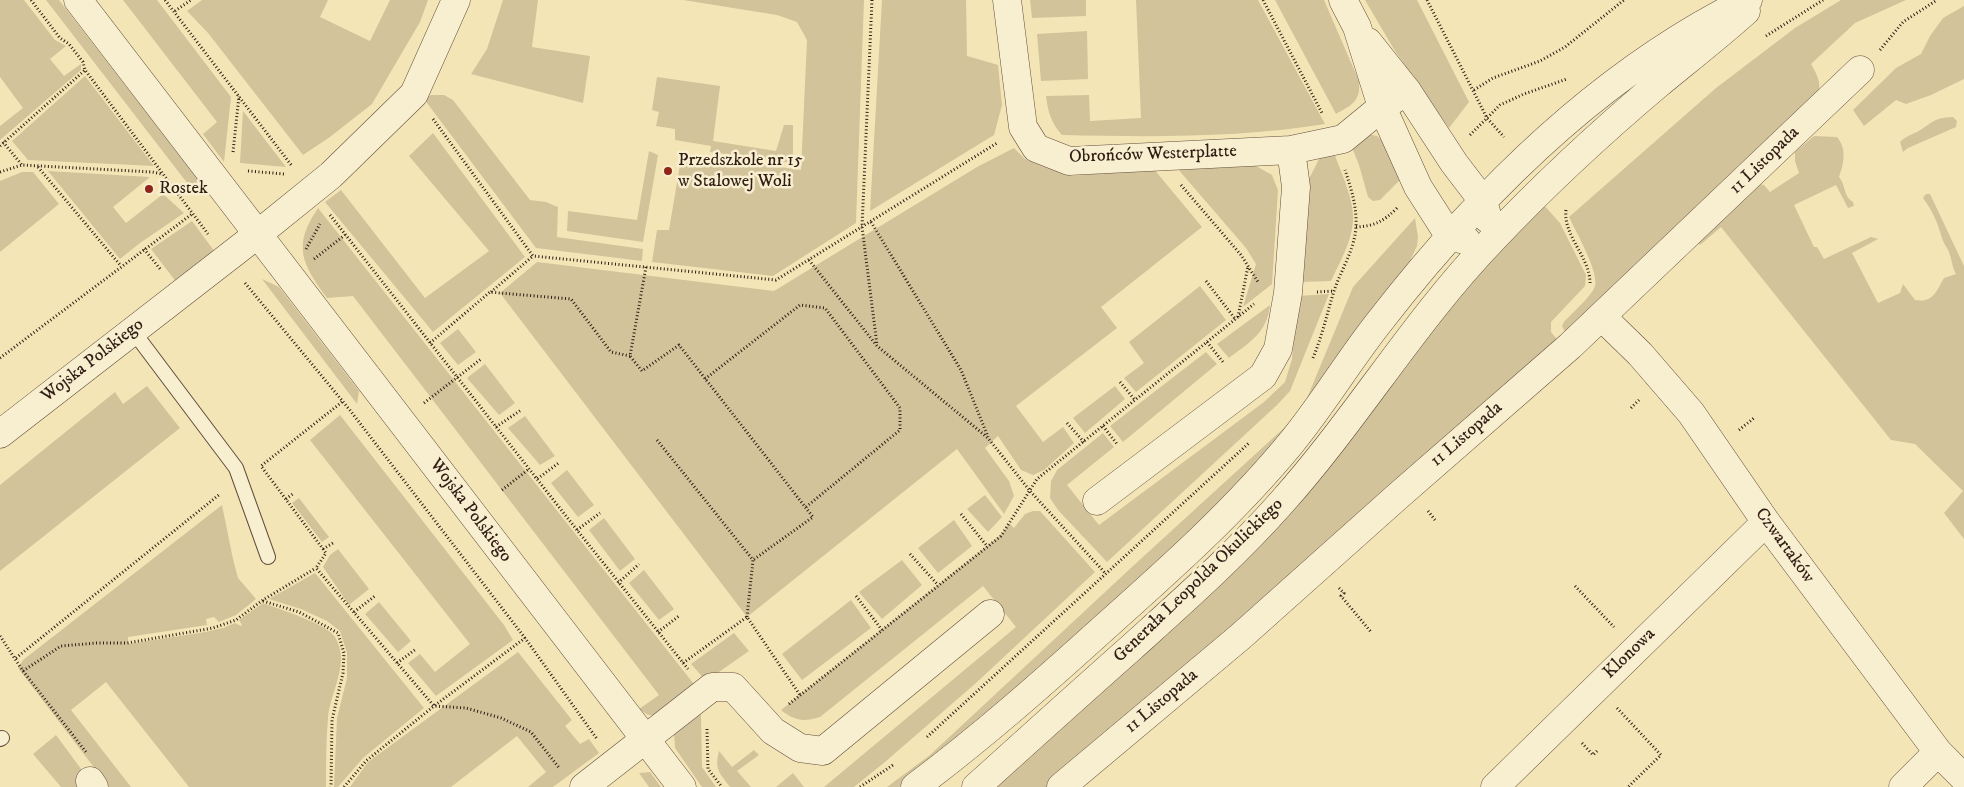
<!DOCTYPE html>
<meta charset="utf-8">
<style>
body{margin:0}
canvas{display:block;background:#f4e5b6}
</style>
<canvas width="1964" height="787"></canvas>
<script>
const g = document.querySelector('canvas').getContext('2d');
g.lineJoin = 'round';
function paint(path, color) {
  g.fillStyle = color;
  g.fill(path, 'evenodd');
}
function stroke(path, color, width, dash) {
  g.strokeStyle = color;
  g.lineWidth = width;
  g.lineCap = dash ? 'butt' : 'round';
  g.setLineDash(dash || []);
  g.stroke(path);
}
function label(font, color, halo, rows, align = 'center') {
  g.font = font + ' "IM FELL DW Pica",serif';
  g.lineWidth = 5;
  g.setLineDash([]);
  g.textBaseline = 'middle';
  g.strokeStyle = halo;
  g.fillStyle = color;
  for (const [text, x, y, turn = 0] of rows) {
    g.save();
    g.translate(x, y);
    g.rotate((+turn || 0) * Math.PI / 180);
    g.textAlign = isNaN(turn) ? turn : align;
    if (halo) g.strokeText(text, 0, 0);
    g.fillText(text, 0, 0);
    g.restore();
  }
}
paint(new Path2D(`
 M 0,0 L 24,0 L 55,40 L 66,46 L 50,59 L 64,76 L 81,64 L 81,70 L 0,140 L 0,126 L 23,108 L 0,77 Z
 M 46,0 L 59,0 L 200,182 L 191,188 Z
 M 123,0 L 157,0 L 231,97 L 224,162 L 203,134 L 217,122 Z
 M 202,0 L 328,0 L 320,17 L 370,41 L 390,0 L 428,0 L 420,22 L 372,104 L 330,137 L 303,155 L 208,33 L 187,11 Z
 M 503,0 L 538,0 L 532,47 L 590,56 L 583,103 L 471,74 L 487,49 Z
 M 683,0 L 864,0 L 856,223 L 773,276 L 652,262 L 657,230 L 669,230 L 682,153 L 801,170 L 807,40 L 797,22 L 777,15 Z
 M 882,0 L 966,0 L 967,56 L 998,65 L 1002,105 L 994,135 L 870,211 Z
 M 1030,0 L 1086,0 L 1086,16 L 1032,18 Z
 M 1136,0 L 1258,0 L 1325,124 C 1239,138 1149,137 1062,135 C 1051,123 1048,112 1046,96 L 1089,95 L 1090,121 L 1141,118 Z
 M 1275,0 L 1324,0 L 1359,81 C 1361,101 1352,105 1336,114 Z
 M 1365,0 L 1417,0 L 1469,102 L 1449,128 L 1395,51 Z
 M 1841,0 L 1906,0 L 1855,23 L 1811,64 C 1819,78 1823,86 1815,101 L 1739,165 L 1567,336 L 1562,326 L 1564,322 C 1572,313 1592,296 1595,286 C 1599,272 1576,232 1569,217 L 1716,88 L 1795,28 Z
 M 1964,6 L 1964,79 L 1931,95 L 1906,104 L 1896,100 L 1864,126 L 1853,110 L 1896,68 L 1921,54 L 1930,36 L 1943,18 Z
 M 1087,31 L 1088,79 L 1041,81 L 1037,34 Z
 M 85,76 L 154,166 L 28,160 L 12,141 Z
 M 657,77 L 720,86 L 713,141 L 776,151 L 784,125 L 793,125 L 793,163 L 710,152 L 711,146 L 675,140 L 675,129 L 656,126 L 659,112 L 652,110 Z
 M 431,95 L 444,95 L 453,100 L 530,200 L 546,202 L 558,207 L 557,237 L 643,249 L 642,261 L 536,248 L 424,99 Z
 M 243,111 L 286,167 L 240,163 Z
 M 1953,117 L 1957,121 L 1956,127 L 1908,148 L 1903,152 L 1900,142 C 1905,137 1910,135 1917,132 C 1933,123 1932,118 1953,117 Z
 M 433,133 L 525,257 L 433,332 L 325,202 L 341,190 L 425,298 L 489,251 L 409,156 Z
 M 1365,133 L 1377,136 L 1387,145 L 1402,178 L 1380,200 L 1373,201 L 1368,197 L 1359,165 L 1349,140 Z
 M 1814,136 L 1837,137 C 1847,149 1844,163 1839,177 C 1846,185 1843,196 1853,202 L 1854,206 L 1848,208 L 1836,185 L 1794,205 L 1814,247 L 1817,247 L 1824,259 L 1871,237 L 1878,239 L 1852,253 L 1878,303 L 1900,293 L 1903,284 L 1915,300 C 1933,303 1936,292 1944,278 L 1956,274 C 1952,267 1952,260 1949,252 C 1947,247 1943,243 1942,238 C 1937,221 1933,212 1923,198 L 1926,194 L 1930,194 L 1964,266 L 1964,539 L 1944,513 L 1963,491 L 1915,444 L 1891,440 L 1721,227 L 1700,245 L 1697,241 L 1758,184 L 1764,185 L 1770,192 L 1799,173 L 1795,161 L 1795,152 Z
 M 1014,148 L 1025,159 L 1072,176 L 1153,168 L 1202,227 L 1101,307 L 1117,328 L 1016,406 L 1043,442 L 1063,427 L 1074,443 L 1044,470 L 1033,475 L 1021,470 L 998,436 L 985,448 L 1009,481 L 1014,496 L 1004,514 L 957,449 L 747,617 L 500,293 L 537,262 L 774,291 L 977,167 Z
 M 1333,150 C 1340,170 1355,201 1353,222 C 1351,243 1340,262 1331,281 L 1301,282 L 1308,181 L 1319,159 Z
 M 649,151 L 658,155 L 643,242 L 567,231 L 568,211 L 637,220 Z
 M 1256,166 L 1272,175 L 1278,190 L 1272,284 L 1243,307 L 1256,264 L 1246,248 L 1177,168 Z
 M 48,171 L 150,177 L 113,207 L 126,223 L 163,194 L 184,213 L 140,243 L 120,259 Z
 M 22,172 L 33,172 L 59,204 L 0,252 L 0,181 Z
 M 1542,203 L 1560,223 L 1586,275 L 1585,286 L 1551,322 L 1551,332 L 1560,343 L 1395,489 L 1047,787 L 991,787 L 1049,735 L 1434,321 Z
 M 318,208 L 697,688 L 662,715 L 648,715 L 639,709 L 659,695 L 353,296 L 327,298 C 302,264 292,246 318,208 Z
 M 1415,218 L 1418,237 L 1417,246 L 1404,274 L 1299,415 L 1189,539 L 930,763 L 899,787 L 887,787 L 930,755 L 1133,566 L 1285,427 L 1305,403 L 1353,287 Z
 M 192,221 L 218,256 L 180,287 L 151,249 Z
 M 262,279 L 279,287 L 359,391 L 357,404 Z
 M 1200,286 L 1226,320 L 1136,392 L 1124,378 L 1144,363 L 1129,342 Z
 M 1329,294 L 1290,391 L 1277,405 L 1107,562 L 1058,510 L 1050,498 L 1051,481 L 1057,470 L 1103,433 L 1114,447 L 1067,485 L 1099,525 L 1264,402 L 1285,382 L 1292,359 L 1298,296 Z
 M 1270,305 C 1267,333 1250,342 1229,358 L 1217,344 Z
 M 458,329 L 476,352 L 458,365 L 440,343 Z
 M 1206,352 L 1217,364 L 1123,442 L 1110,426 Z
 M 485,364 L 515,403 L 499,415 L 467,378 Z
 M 147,386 L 180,428 L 0,571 L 0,485 L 115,392 L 123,404 Z
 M 1115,386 L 1125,399 L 1085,433 L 1073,418 Z
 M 340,415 L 504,625 L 513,640 L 436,696 L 408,663 L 420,654 L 435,672 L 470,644 L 310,440 Z
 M 525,416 L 555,456 L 540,465 L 508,428 Z
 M 567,470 L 594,505 L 578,517 L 551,483 Z
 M 985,495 L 1002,517 L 988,532 L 967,509 Z
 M 299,498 L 329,537 L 322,542 L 292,503 Z
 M 222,505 L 233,559 L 238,578 L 256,599 L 236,615 L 219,622 L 214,617 L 206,619 L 207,625 L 128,637 L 128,644 L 205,632 L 223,628 L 235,623 L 241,626 L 242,625 L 239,620 L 263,603 C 279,609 327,624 335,637 C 351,663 330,692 328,718 C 326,741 326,764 326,787 L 189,787 L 106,682 L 71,710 L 131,787 L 109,787 L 18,668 L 23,660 Z
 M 1033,511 L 1040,511 L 1095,572 L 976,683 L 885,762 L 854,787 L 824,787 L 1016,627 L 983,586 L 820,717 C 803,722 795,721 781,710 L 1002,534 L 1009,523 L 1014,528 L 1025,514 Z
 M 604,518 L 635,559 L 620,571 L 589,530 Z
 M 954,520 L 972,546 L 938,573 L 918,548 Z
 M 338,549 L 369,589 L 349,605 L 323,567 L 330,555 Z
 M 902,560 L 922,585 L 882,619 L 859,592 Z
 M 644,570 L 674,609 L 659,620 L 629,583 Z
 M 315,573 L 424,708 L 363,758 L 338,787 L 334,787 L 337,718 L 347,678 L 347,653 L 340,631 L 327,621 L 301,609 L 269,599 Z
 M 851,600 L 871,628 L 802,680 L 782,654 Z
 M 379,602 L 411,641 L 398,652 L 365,614 Z
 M 734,633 L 749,651 L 706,681 L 691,664 Z
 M 518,652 L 572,720 L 565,726 L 580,744 L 589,739 L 599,753 L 553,787 L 528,787 L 546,772 L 517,736 L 451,787 L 350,787 L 368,762 Z
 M 701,714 L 702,767 L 716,787 L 702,787 L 675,748 L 674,733 Z
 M 56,735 L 90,781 L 85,787 L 61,787 L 33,754 Z
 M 754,750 L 759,755 L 737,771 L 751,787 L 730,787 C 720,773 714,770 719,751 L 732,767 Z
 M 650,772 L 661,787 L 649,787 L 639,773 Z
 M 793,773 L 804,787 L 776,787 Z`), '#d3c39a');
const service = new Path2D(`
 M 133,331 L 236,468 L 268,557
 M 0,739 L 2,738`);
const minor = new Path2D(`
 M 78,0 L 682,787
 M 1007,0 L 1023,127 L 1036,148 L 1069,161 L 1291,150 L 1343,139 L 1382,107 L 1407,91
 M 1602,317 L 1640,354 L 1691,413 L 1766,522 L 1938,752 L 1964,778
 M 0,434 L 258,234 L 331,175 L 414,94 L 456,0
 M 1097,501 L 1263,376 L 1278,349 L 1288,293 L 1296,187 L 1291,150
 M 90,781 L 94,787
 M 584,787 L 712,687 L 733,687 L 773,731 L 800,748 L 823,751 L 990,614
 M 1061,787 L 1240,637 L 1398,496 L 1570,346 L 1860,70
 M 1495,787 L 1766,522
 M 1903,787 L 1938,752`);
const tertiary = new Path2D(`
 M 1343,0 L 1357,27 L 1382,107 L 1418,187 L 1450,237 L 1466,240
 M 1368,42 L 1407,91 L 1454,163 L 1483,201 L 1488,219
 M 915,787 C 982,737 1044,682 1106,626 C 1171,568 1236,510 1291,443 C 1323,404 1349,360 1380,321 C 1480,192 1601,72 1748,0
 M 976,787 C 1028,740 1080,693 1132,647 C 1184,600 1236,554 1282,502 C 1357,418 1414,321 1492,240 C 1544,185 1599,134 1657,85 C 1686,61 1717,37 1746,11`);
stroke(service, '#604e3c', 16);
stroke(minor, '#604e3c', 29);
stroke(tertiary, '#604e3c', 29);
stroke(new Path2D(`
 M 31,0 L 60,38 L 69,44 L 83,62 L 85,70 L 208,234
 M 165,0 L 292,166
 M 872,0 L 862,227 L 877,345
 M 1263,0 L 1322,113
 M 1427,0 L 1487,118 L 1504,137
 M 175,11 L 191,0
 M 1766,36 L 1823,0
 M 1880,50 L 1903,22 L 1937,0
 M 1474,90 L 1493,78 L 1540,61 L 1565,47 L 1624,0
 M 433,119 L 533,256 L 776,280 L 997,143
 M 1470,135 L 1500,105 L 1524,94 L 1567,79
 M 3,142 L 22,165
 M 0,146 L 85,70
 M 233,152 L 239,96
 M 38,167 L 121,266
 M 248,171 L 284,174
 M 0,172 L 22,165 L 152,172 L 162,174
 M 1181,185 L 1241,255 L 1258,282
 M 1566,210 C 1563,236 1590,257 1590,283
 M 330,215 L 577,530 L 688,669
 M 871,222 L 961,370 L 988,437
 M 1356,227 C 1375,226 1384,221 1397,208
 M 144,249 L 161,270
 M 306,249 L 320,224
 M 314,259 L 345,235
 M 809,260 L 877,346 L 988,438 L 1030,491 L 1106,574
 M 646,267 L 630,356 L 642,371 L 679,345 L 813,517 L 753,560
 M 1206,281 L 1236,320
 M 245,283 L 349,409 L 525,638 L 597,739
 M 491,292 L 533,256
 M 1317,292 L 1334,291
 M 1238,317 L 1248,266
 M 1207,342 L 1223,362
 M 430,343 L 490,292 L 500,293 L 571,299 L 611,352 L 630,356
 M 0,358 L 192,214
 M 1313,358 C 1322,336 1327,314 1334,291 C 1341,270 1355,249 1356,226 C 1357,207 1351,188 1345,170
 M 705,379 L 800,305 L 825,308 L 900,408 L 900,430 L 806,507
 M 1120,382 L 1135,400
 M 342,402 L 261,466 L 326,553 L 316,568 L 434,706 L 466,708 L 501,718 L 531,732 L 560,769
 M 424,403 L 481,359
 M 1631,408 L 1639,400
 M 1067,423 L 1084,442
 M 1103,426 L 1117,444
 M 496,427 L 521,410
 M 1739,430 L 1754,418
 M 657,440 L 753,560 L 747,617
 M 535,477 L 537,479 L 560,462
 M 502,490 L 529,469
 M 286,499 L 294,493
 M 1428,511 L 1435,520
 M 961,514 L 987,546
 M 577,530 L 600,513
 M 323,549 L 333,543
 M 910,554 L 938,585
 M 618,583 L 639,564
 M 1575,586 L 1614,627
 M 1339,588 L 1344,593 L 1341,596 L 1371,632
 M 856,596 L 882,630
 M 263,601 L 299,612 L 338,633 L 344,653 L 343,673 L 332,720 L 331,787
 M 354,612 L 375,596
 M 658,632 L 679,616
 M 0,636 L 23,671 L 61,646 L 97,643 L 127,643 L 213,628 L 236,620 L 263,600 L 316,568
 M 16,658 L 220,494
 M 397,663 L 416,649
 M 683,663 L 747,617 L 800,695
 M 23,671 L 86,752
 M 789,704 L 1001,536 L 1037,479 L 1254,304
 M 1617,708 L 1661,755 L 1628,787
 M 707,729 L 708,769 L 722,787
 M 927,737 L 1249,443
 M 1582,743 L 1593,755 L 1597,751
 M 344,787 L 366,761 L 434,706 L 525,638
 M 860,787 L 893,765`), '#2f1c13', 3, [1, 2.5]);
stroke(service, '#f8eed0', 14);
stroke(minor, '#f8eed0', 28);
stroke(tertiary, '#f8eed0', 28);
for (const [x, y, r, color] of [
 [668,171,5,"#8f2418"],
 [149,189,5,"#8f2418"]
]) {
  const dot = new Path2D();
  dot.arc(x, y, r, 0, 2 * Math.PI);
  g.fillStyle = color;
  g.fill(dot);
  stroke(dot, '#f8eed0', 2);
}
label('18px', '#2f1c13', '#f8eed0', [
 ["Obrońców Westerplatte",1153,155,-2],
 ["11 Listopada",1765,161,-44],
 ["Wojska Polskiego",93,361,-38],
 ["11 Listopada",1467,435,-41],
 ["Wojska Polskiego",470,511,53],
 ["Czwartaków",1784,546,54],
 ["Generała Leopolda Okulickiego",1199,581,-44],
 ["Klonowa",1630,654,-44],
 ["11 Listopada",1162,702,-40]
]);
label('18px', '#2f1c13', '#f8eed0', [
 ["Przedszkole nr 15",678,161],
 ["w Stalowej Woli",678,182],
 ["Rostek",159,189]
], 'left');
</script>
